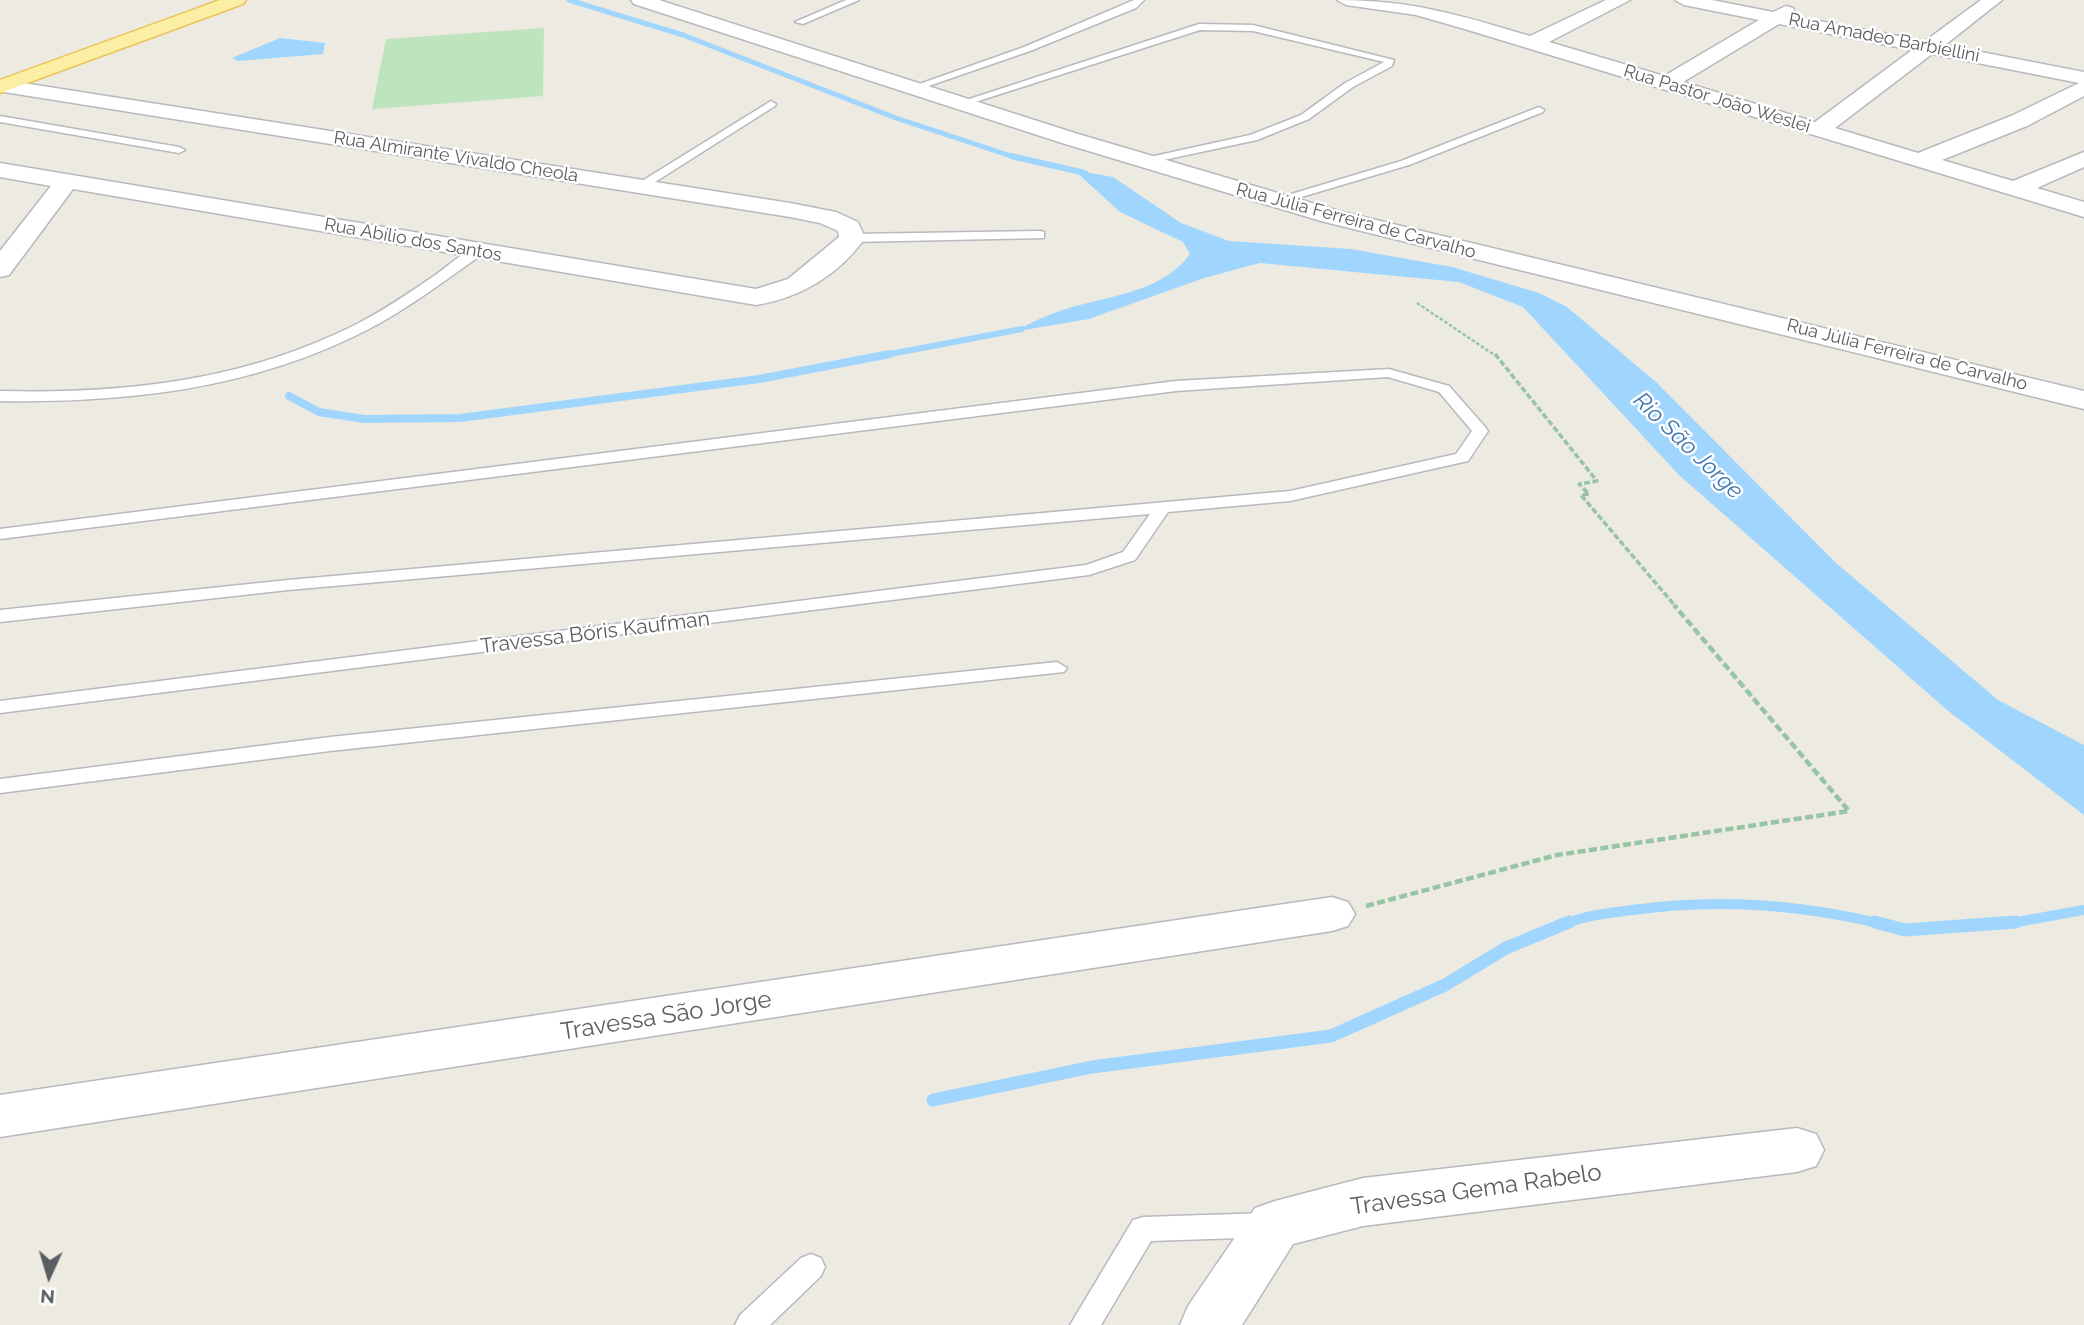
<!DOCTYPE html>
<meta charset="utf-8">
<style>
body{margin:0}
#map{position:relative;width:2084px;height:1325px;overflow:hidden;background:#eceae1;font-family:Raleway,sans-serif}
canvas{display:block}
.north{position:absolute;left:14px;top:1241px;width:70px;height:70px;-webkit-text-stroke:5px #fff;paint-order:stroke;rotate:184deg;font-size:19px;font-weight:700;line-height:28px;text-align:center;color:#5a5d62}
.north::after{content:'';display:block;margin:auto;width:24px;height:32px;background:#5a5d62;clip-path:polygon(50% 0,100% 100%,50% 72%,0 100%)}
</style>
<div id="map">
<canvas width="2084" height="1325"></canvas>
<div class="north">N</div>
</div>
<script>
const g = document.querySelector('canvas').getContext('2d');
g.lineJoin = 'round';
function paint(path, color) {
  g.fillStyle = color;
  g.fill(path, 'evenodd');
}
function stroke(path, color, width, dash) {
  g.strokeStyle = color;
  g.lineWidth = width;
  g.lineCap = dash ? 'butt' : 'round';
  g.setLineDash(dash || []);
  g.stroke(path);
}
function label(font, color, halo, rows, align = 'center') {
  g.font = font + ' Raleway,sans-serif';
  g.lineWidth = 5;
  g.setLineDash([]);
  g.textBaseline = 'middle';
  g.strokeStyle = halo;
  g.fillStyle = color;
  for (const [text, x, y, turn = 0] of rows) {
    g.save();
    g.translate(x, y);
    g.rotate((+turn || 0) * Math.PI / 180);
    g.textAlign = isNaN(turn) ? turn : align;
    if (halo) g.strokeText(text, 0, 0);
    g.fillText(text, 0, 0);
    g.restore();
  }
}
paint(new Path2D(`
 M 544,28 L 543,96 L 372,109 L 386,39 Z`), '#bee4be');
paint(new Path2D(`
 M 280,38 L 325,43 L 323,54 L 238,61 L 232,58 Z
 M 1074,170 L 1113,177 L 1181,223 L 1229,241 L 1351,249 L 1452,267 L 1539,293 L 1567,307 L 1656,382 L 1836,563 L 1998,700 L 2084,745 L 2084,815 L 1947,710 L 1679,475 L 1523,307 L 1459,282 L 1260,263 L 1204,278 L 1089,319 L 1012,332 C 1027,325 1042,317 1057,312 C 1100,296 1161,295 1190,254 L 1183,242 L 1120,212 Z`), '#a0d6fd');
stroke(new Path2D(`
 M 569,0 L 683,35 L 896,118 L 1017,158`), '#a0d6fd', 5);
stroke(new Path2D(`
 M 1011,156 L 1085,173
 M 880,356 L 1022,329`), '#a0d6fd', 6);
stroke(new Path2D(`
 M 289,396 L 319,412 L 364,419 L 460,418 L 759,379 L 890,354`), '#a0d6fd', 8);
stroke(new Path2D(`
 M 1565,924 C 1587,915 1609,913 1632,910 C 1717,898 1799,904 1882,924
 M 2006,924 L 2084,910`), '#a0d6fd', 10);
stroke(new Path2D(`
 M 1875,922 L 1905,930 L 2016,922
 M 933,1100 L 1092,1067 L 1331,1036 L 1445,985 L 1506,948 L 1569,922`), '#a0d6fd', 13);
const service = new Path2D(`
 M 846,0 L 859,0 L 803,24 L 795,22 Z
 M 1134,0 L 1144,0 L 1136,8 L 1030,51 L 920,89 L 911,87 L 1024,47 Z
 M 1199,24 L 1253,25 L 1394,60 L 1392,66 L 1353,87 L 1309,119 L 1257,140 L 1140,165 L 1136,164 L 1136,160 L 1250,135 L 1301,115 L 1345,83 L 1384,62 L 1253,31 L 1200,30 L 966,105 L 957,103 Z
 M 771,101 L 776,104 L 775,106 L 644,189 L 634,186 Z
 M 1539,107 L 1544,110 L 1543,112 L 1409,165 L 1278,204 L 1268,201 L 1401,161 Z
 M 0,116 L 179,147 L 185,150 L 179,153 L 0,122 Z
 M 1040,231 L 1044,232 L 1044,238 L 852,242 L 846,238 L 852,234 Z
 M 478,247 L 484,251 L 483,254 C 445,280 408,309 367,330 C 252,389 128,403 0,401 L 0,391 C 125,394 244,381 357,324 C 384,310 409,293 434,276 C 447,267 462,252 478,247 Z
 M 1389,369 L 1449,386 L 1486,428 L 1488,431 L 1468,461 L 1290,501 L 1168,512 L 1135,560 L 1089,575 L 0,713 L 0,701 L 1086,565 L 1123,552 L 1150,514 L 288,590 L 0,622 L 0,610 L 288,580 L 1290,491 L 1456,454 L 1472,431 L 1439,392 L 1388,377 L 1176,391 L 0,539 L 0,529 L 1176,381 Z
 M 1057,662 L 1067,668 L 1064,672 L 330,751 L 0,793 L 0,779 L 330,737 Z
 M 1268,1213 L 1278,1216 L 1282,1225 L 1278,1234 L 1268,1237 L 1151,1241 L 1101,1325 L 1070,1325 L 1133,1220 L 1143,1217 Z
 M 811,1254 L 821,1258 L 825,1267 L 821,1276 L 770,1325 L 735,1325 L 740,1315 L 801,1258 Z`);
const minor = new Path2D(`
 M 631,0 L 659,0 L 1078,134 L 1339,211 L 2084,391 L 2084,409 L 1321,221 L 1062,143 L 634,4 Z
 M 1337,0 C 1411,0 1460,15 1530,36 L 1606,0 L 1630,0 L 1549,42 L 1664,76 L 1759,20 L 1684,5 L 1675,0 L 1712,0 L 1773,12 L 1786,6 L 1793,8 L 1795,12 L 1793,16 L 1925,41 L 1981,0 L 2002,0 L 1945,45 L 2084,72 L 2084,96 L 2027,126 L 1942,160 L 2013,181 L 2084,152 L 2084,167 L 2037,188 L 2084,202 L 2084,217 L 1468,30 L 1416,15 L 1346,5 ZM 1779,24 L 1912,50 L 1815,122 L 1683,82 ZM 1932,54 L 2079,83 L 2011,116 L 1918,153 L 1835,128 Z
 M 4,80 L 790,203 L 836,212 L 858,222 L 865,238 C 839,275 800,298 756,305 L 73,189 L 9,275 L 0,277 L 0,251 L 51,186 L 0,177 L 0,163 L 756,289 L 788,279 L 839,237 L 838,231 L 820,223 L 790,217 L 4,92 L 0,91 L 0,81 Z
 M 1332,897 L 1348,902 L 1355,914 L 1348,926 L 1332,931 L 0,1137 L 0,1095 Z
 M 1797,1128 L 1816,1134 L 1824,1150 L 1816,1166 L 1797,1172 L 1363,1226 L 1293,1244 L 1242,1325 L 1180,1325 L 1188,1306 L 1255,1208 L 1275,1201 L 1363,1178 Z`);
const primary = new Path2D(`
 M 220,0 L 246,0 L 243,4 L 0,93 L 0,80 Z`);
stroke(service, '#b7b9be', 3);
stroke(minor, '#b7b9be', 3);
stroke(primary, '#eec359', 3);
stroke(new Path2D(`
 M 1417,303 L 1496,356`), '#97c5a3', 2.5, [3.5, 2]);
stroke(new Path2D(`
 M 1495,354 L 1597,481 L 1579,484 L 1589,494 L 1581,495 L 1676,607`), '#97c5a3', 3.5, [6, 2.5]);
stroke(new Path2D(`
 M 1366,906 L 1557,855 L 1849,811 L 1674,605`), '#97c5a3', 4.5, [8, 3.5]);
paint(service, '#fff');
paint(minor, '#fff');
paint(primary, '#fdeea5');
label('18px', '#5a5d62', '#fff', [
 ["Rua Amadeo Barbiellini",1884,38,11],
 ["Rua Pastor João Weslei",1717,99,17],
 ["Rua Almirante Vivaldo Cheola",456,157,9],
 ["Rua Júlia Ferreira de Carvalho",1356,221,15],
 ["Rua Abílio dos Santos",413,240,10],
 ["Rua Júlia Ferreira de Carvalho",1907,355,14]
]);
label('21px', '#5a5d62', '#fff', [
 ["Travessa Bóris Kaufman",595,633,-7]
]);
label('italic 23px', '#3f76ae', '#fff', [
 ["Rio São Jorge",1688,446,44]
]);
label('24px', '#5a5d62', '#fff', [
 ["Travessa São Jorge",666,1016,-9],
 ["Travessa Gema Rabelo",1476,1190,-8]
]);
</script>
